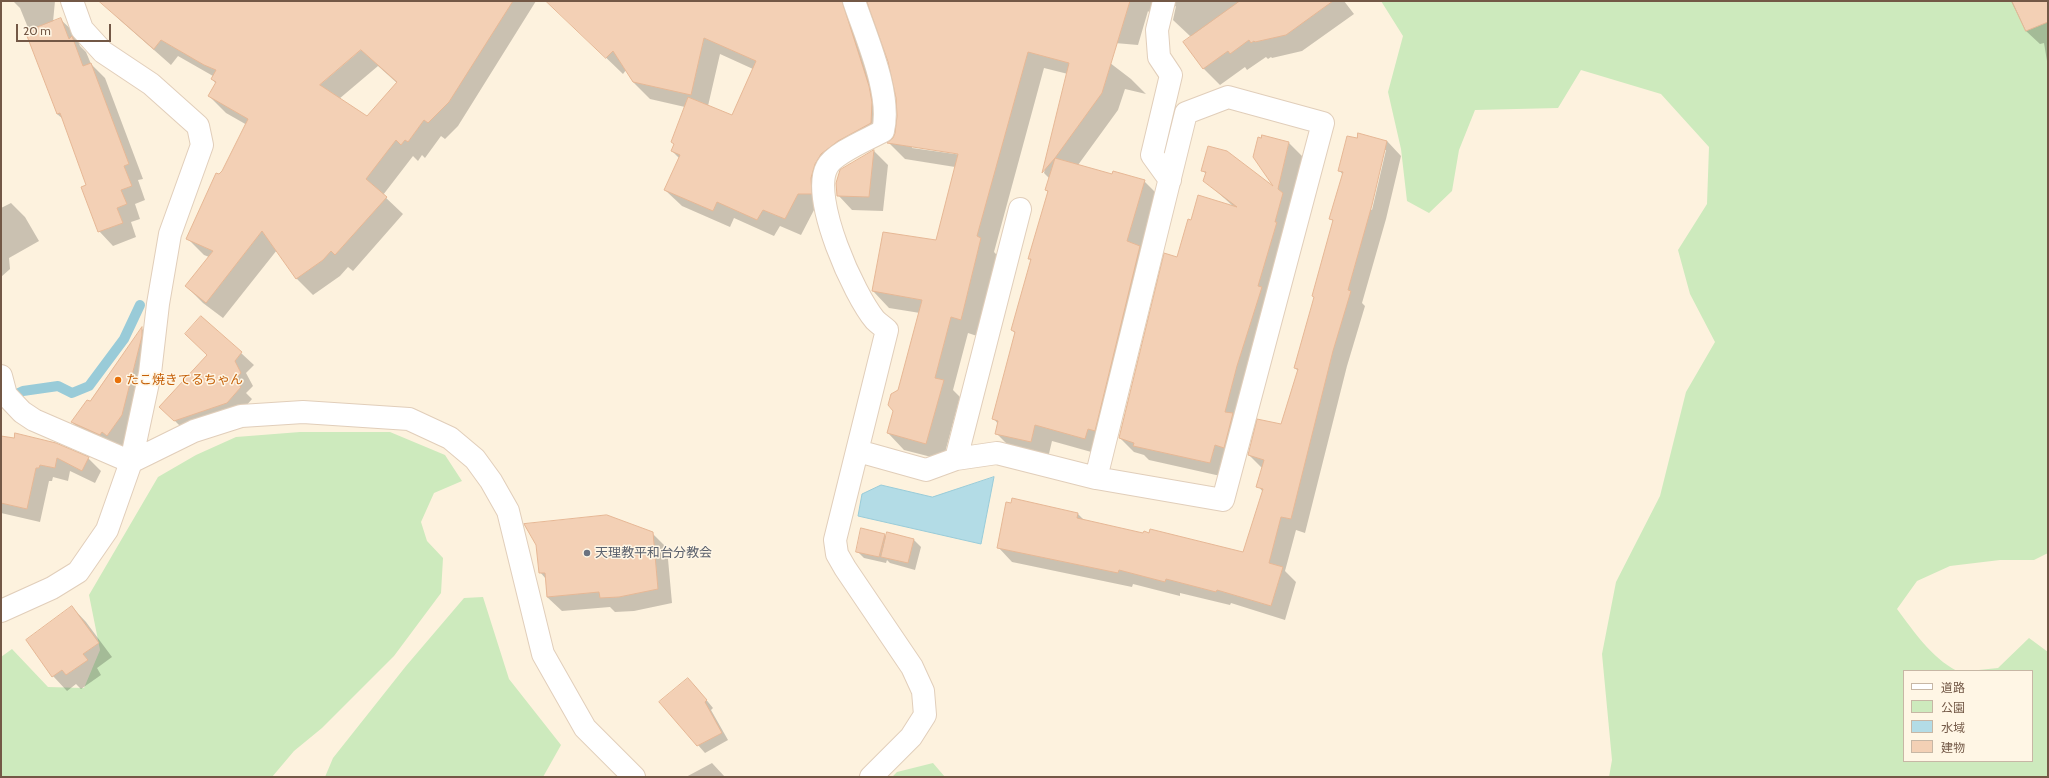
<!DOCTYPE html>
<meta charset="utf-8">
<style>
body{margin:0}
#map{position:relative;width:2049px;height:778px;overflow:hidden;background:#fdf2de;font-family:Cabin,"Noto Sans JP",sans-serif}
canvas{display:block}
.frame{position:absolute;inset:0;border:2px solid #735846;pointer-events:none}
.legend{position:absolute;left:1903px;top:670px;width:130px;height:92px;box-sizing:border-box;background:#fff6e5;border:1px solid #c7b7a5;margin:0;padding:5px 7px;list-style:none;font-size:12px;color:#735846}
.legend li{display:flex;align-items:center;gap:8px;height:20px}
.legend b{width:20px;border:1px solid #c7b7a5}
.scale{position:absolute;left:16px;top:24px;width:95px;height:18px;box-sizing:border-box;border:2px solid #735846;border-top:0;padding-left:5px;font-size:12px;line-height:14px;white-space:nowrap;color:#735846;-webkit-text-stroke:3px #fff6e5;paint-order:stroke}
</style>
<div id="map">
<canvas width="2049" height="778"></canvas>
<div class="frame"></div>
<ul class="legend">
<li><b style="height:5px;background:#fff"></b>道路</li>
<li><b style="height:11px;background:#cdeabd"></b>公園</li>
<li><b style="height:11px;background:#b3dce6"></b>水域</li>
<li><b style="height:11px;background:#f3d0b5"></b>建物</li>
</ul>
<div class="scale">20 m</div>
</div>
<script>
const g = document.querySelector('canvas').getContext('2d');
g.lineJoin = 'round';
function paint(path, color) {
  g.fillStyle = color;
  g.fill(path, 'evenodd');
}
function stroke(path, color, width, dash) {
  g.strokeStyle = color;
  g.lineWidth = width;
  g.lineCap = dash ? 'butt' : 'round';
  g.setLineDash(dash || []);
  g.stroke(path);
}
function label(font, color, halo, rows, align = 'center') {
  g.font = font + ' Cabin,"Noto Sans JP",sans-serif';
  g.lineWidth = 3;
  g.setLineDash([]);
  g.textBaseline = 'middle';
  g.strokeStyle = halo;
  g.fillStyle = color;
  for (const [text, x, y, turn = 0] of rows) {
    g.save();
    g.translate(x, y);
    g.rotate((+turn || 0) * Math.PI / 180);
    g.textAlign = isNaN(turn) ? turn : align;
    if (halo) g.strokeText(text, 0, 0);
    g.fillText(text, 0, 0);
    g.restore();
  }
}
paint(new Path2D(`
 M 1381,1 L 2048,1 L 2048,553 L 2034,560 L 2000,560 L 1950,566 L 1917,581 L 1897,609 C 1915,633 1931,657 1957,671 L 1904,671 L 1904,761 L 2032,761 L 2032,671 L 1969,671 L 1998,668 L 2029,638 L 2048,652 L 2048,777 L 1609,777 L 1612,760 L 1602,654 L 1616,582 L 1660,496 L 1686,392 L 1715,342 L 1690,294 L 1678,250 L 1707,204 L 1709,147 L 1661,94 L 1581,70 L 1558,108 L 1475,110 L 1459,150 L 1452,191 L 1429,213 L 1407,201 L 1401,149 L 1388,92 L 1403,36 Z
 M 300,432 L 390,432 L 445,455 L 462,481 L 434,493 L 421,522 L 427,541 L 443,558 L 441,593 L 394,656 L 322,728 L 294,751 L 272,777 L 1,777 L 1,657 L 12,649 L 48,687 L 84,688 L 100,650 L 89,595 L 158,477 L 196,455 L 236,437 Z
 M 483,597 L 509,679 L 561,745 L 543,777 L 325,777 L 333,758 L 406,666 L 464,598 Z
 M 933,763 L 945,777 L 892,777 L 897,772 Z`), '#cdeabd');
const water = new Path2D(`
 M 994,477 L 981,544 L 858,516 L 862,494 L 881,485 L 932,497 Z`);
paint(water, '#b3dce6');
stroke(water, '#99cbd8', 1);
paint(new Path2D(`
 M 13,1 L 55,1 L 53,22 L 60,19 L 75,33 L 80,46 L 86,52 L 91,64 L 105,78 L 143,179 L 138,180 L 145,200 L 135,204 L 140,219 L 131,222 L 136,237 L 113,246 L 99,231 L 87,186 L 63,119 L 57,114 L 31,35 L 20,8 Z
 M 106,1 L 536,1 L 458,126 L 445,139 L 441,136 L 425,158 L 422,155 L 418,161 L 413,156 L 383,195 L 403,214 L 353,271 L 348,267 L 340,276 L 313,295 L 296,278 L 277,250 L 223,318 L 203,303 L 186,286 L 209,257 L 204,255 L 187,238 L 247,125 L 226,113 L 209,96 L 216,84 L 212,79 L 213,76 L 178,56 L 171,65 L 120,20 L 104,4 ZM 378,66 L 397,83 L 367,117 L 339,99 Z
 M 563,1 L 1344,1 L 1354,14 L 1302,51 L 1272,58 L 1271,57 L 1268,59 L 1266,57 L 1247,70 L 1245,67 L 1220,85 L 1204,69 L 1184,42 L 1193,36 L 1190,36 L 1173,20 L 1176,6 L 1171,9 L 1165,28 L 1148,11 L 1138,45 L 1080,40 L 1131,79 L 1146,94 L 1125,89 L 1118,110 L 1078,165 L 1113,175 L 1144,181 L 1161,198 L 1102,455 L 1052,441 L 1048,458 L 1013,450 L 996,433 L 998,424 L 994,419 L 1016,334 L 1012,330 L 1032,261 L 1029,259 L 1049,193 L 1046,190 L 1050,179 L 1044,173 L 1068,74 L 1044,68 L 994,252 L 997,255 L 977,336 L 968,333 L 953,390 L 960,397 L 943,460 L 904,450 L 888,433 L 920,313 L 889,308 L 873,291 L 936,242 L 955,167 L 905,159 L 889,143 L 894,139 L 898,116 L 897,98 L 884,44 L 869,5 L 866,6 L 885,103 L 854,157 L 837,171 L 831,180 L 828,210 L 814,210 L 801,235 L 780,226 L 774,236 L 734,218 L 730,227 L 682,206 L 665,190 L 679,158 L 672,151 L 674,144 L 672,142 L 685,107 L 650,99 L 633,82 L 626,70 L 623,74 L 572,25 ZM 720,54 L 753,69 L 732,116 L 708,106 ZM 912,146 L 963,153 L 962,155 L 912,148 Z
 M 2011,1 L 2048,1 L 2048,67 L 2044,43 L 2040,44 L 2026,31 Z
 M 1359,135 L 1387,141 L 1401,156 L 1386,219 L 1362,303 L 1365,306 L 1347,366 L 1305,533 L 1296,530 L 1285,571 L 1296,582 L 1285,620 L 1231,603 L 1230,605 L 1180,593 L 1180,596 L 1133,584 L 1132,587 L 1012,562 L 998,547 L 1013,500 L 1078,514 L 1084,520 L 1144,535 L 1244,554 L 1263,492 L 1258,486 L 1262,468 L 1249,455 L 1282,426 L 1298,371 L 1295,368 L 1315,298 L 1333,221 L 1330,218 L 1343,175 L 1339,170 ZM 1384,150 L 1386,150 L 1372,210 L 1370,209 Z
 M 1289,143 L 1303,157 L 1225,477 L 1149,460 L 1144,455 L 1134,452 L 1120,438 L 1192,221 L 1234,207 L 1204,180 L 1206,174 L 1202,170 L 1276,189 Z
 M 874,151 L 888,165 L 883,211 L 852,210 L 838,195 Z
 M 11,203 L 25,217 L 39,241 L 9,258 L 10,269 L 1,277 L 1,208 Z
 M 202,317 L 254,365 L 246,373 L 253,386 L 246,393 L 252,399 L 239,414 L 186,432 L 161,407 L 208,355 Z
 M 142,329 L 156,343 L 137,430 L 122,449 L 87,437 L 72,422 L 91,402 Z
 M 1,443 L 88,458 L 101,471 L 95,483 L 70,471 L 68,481 L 53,477 L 52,481 L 49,481 L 40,522 L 1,513 Z
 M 652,533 L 667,548 L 672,603 L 634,611 L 615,612 L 610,607 L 562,611 L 547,597 L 546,579 L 540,572 Z
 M 884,534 L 887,537 L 913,539 L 921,547 L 915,570 L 890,563 L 887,560 L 886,563 L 864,558 L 857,551 Z
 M 72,607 L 86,622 L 112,657 L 97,668 L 101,675 L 81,689 L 76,684 L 67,691 L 53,676 Z
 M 695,686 L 713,708 L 711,710 L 728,740 L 705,753 L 660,702 Z
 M 712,763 L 725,777 L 686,777 Z`), '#0003');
stroke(new Path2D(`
 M 8,398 L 23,391 L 58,386 L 72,393 L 89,386 L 124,339 L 140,305`), '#99cbd8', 10);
const building = new Path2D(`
 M 99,1 L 513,1 L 449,102 L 428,123 L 424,120 L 408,142 L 405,140 L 401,145 L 396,140 L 366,179 L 387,197 L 335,255 L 331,251 L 323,260 L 296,279 L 262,231 L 206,303 L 185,286 L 213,251 L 186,239 L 216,173 L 219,174 L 222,171 L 248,119 L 208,96 L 216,82 L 211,79 L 216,70 L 204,65 L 161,40 L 154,49 ZM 361,50 L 397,82 L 367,116 L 320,85 Z
 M 546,1 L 842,1 L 869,86 L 872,102 L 871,123 L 838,141 L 821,154 L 815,164 L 811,178 L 812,194 L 798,194 L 785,219 L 763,210 L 757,220 L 717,202 L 713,211 L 664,190 L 680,155 L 671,151 L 674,144 L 671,142 L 688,97 L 732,115 L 756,61 L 704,38 L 691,95 L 633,82 L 613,51 L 606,58 Z
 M 867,1 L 1130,1 L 1102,93 L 1055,158 L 1112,174 L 1113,171 L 1145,180 L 1127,241 L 1140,246 L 1095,431 L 1088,429 L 1085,439 L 1035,425 L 1031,442 L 995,434 L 998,421 L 992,419 L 1015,332 L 1011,330 L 1031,259 L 1028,259 L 1048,191 L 1045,190 L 1055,158 L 1042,173 L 1069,63 L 1028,52 L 977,236 L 981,238 L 961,320 L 951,317 L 935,378 L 944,380 L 926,444 L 887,433 L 893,411 L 888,405 L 891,394 L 898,390 L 922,300 L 872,291 L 883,232 L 936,240 L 958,154 L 887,143 L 893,138 L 895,133 L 897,116 L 896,98 L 888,62 Z
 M 1240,1 L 1333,1 L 1286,35 L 1255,42 L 1254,41 L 1251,43 L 1249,40 L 1230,54 L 1228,51 L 1203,69 L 1183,42 Z
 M 2012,1 L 2048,1 L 2048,22 L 2026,31 Z
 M 61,18 L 69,39 L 72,36 L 83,66 L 91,63 L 129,164 L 124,166 L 132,186 L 121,190 L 127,204 L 117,208 L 123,223 L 98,232 L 81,187 L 86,185 L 60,113 L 57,114 L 27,36 L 30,35 L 28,31 Z
 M 1358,133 L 1387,141 L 1372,205 L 1348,290 L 1351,291 L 1333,351 L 1291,519 L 1281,517 L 1269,563 L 1283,567 L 1271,606 L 1217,590 L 1216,592 L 1166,579 L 1165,582 L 1119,570 L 1118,573 L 997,548 L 1006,502 L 1011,503 L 1012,498 L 1078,513 L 1077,518 L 1143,533 L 1144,531 L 1149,533 L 1150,529 L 1243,552 L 1263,489 L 1256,487 L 1264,460 L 1248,455 L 1257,419 L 1281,424 L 1298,369 L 1294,368 L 1314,297 L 1312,296 L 1333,220 L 1329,219 L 1343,172 L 1338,171 L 1347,136 L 1357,138 Z
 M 1262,135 L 1289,142 L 1278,189 L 1283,193 L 1275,222 L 1277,222 L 1258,286 L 1262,287 L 1237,366 L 1225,412 L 1233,413 L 1224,448 L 1215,445 L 1210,463 L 1133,446 L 1134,443 L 1119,438 L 1164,253 L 1177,257 L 1188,219 L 1191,220 L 1198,195 L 1237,207 L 1203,181 L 1206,172 L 1201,171 L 1208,146 L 1227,151 L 1273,186 L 1253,157 L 1258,137 L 1261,138 Z
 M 874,150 L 869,197 L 837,196 L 836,183 L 840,170 Z
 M 201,316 L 242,352 L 235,361 L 241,373 L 234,381 L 241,387 L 227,403 L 174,421 L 159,407 L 207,355 L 185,334 Z
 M 142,327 L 142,336 L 122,415 L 107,436 L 102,432 L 100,435 L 71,422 L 87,400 L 90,401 Z
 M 15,433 L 56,443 L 89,457 L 82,471 L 57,458 L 55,468 L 40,465 L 39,468 L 36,468 L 27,509 L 1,503 L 1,436 L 14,438 Z
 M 607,515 L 653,532 L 658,589 L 619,597 L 600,598 L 599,592 L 547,597 L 545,573 L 539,573 L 536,545 L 524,524 Z
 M 861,528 L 885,534 L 879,557 L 856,552 Z
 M 887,532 L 914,539 L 908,563 L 881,557 Z
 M 72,606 L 99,643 L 83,654 L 88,660 L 66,675 L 62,670 L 52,677 L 26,640 Z
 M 688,678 L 707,700 L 705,702 L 722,733 L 697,746 L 659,702 Z`);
paint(building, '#f3d0b5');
stroke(building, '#e6b795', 1);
const minor = new Path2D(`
 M 854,1 C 866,37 892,94 883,131 C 869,139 834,153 827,167 C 810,198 854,295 875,320 C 879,324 884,327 887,330 L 835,540 L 837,554 L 845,568 L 912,667 L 923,691 L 925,715 L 911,737 L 871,777
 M 1164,1 L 1157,30 L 1159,57 L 1171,75 L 1152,155 L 1170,180
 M 1,376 L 6,395 L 22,412 L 34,420 L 131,462 L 194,431 L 241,416 L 303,412 L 409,419 L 450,438 L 475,459 L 491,481 L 508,511 L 543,654 L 585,728 L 634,777
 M 858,451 L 926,470 L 956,459 L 997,453 L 1096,478 L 1223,500 L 1323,123 L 1228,97 L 1186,113 L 1096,478
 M 956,459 L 1020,209
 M 1,611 L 52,588 L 78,572 L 107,530 L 131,462 L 150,373 L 158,304 L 170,234 L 202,145 L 198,126 L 151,84 L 103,52 L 82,29 L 72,1`);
stroke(minor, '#e1ceba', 24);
stroke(minor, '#fff', 22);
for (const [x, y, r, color] of [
 [118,380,4,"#e8710a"],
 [587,553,4,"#6b7280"]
]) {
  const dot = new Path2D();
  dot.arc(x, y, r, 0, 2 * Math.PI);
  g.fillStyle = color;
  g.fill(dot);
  stroke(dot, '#fff6e5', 1.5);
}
label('13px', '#c56008', '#fff6e5', [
 ["たこ焼きてるちゃん",126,380]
], 'left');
label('13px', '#5b616d', '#fff6e5', [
 ["天理教平和台分教会",595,553]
], 'left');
</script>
